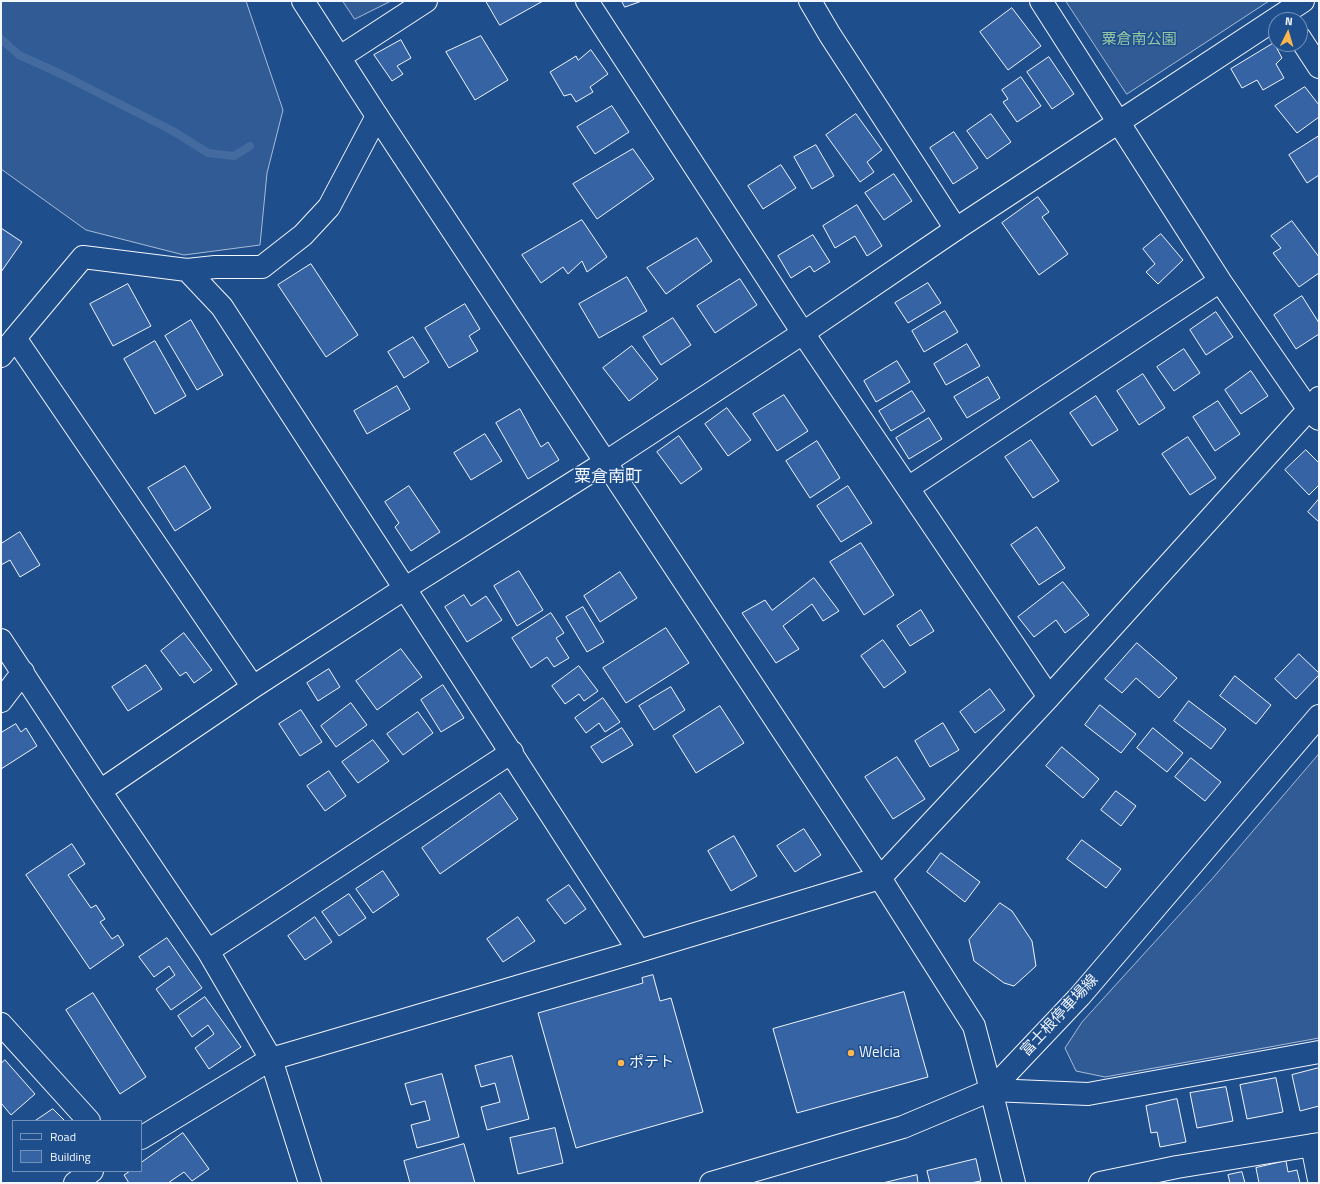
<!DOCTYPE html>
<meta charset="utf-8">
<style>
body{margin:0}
#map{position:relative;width:1320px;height:1184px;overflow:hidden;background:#1f4e8c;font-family:"Titillium Web",sans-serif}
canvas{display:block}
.frame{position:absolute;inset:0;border:2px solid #f2f6ff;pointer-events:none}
.legend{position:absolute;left:12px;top:1120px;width:130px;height:52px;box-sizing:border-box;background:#1f4e8c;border:1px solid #7391ba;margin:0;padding:5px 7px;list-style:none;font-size:12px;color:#f2f6ff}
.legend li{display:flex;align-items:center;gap:8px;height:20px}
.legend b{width:20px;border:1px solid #7391ba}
.north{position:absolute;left:1268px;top:12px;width:40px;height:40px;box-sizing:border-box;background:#1f4e8c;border:1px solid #7391ba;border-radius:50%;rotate:5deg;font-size:11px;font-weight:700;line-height:16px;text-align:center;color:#f2f6ff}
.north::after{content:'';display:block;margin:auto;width:14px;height:18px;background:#ffb74d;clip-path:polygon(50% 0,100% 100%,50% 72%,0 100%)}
</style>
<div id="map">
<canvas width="1320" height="1184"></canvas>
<div class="frame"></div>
<ul class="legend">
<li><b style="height:5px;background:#1f4e8c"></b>Road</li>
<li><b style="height:11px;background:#3563a3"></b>Building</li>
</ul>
<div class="north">N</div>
</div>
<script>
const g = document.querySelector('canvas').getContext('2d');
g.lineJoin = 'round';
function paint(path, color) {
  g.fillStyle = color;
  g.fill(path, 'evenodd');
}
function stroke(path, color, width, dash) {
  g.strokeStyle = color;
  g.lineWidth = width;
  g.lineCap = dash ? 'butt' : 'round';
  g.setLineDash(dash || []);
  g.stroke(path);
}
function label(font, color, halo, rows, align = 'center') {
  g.font = font + ' "Titillium Web","Noto Sans JP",sans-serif';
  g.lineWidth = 3;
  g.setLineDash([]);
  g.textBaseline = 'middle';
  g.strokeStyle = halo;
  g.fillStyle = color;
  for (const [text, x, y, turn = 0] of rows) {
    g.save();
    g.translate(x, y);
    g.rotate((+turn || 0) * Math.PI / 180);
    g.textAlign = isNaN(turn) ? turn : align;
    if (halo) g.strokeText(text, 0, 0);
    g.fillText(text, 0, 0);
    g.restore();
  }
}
const built = new Path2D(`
 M 1,1 L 246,1 L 283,110 L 267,173 L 260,245 L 184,255 L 86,230 L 1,169 Z
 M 343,1 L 391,1 L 355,19 Z
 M 1066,1 L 1269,1 L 1127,94 Z
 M 1319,754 L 1319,1038 L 1105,1077 L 1076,1071 L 1065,1048 L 1082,1022 L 1212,879 Z`);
paint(built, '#305b95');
stroke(built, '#a8bbd7', 1);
stroke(new Path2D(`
 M 1,39 L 19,55 L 61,74 L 173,131 L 208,153 L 234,156 L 250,146`), '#446ba0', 8);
const building = new Path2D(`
 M 486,1 L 543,1 L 500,25 Z
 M 622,1 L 642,1 L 625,7 Z
 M 1012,8 L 1041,46 L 1008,70 L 980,32 Z
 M 481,36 L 508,80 L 475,100 L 446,52 Z
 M 401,40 L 411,58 L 397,66 L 403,74 L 392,81 L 374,55 Z
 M 1274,43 L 1282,58 L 1276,64 L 1284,78 L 1263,90 L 1257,80 L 1242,88 L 1231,69 Z
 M 591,50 L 608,74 L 590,87 L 593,92 L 576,102 L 571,94 L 564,96 L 550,72 L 576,56 L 578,60 Z
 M 1049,57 L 1074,94 L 1052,109 L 1027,72 Z
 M 1021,77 L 1041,106 L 1017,122 L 1003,102 L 1008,99 L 1002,90 Z
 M 1305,87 L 1319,105 L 1319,117 L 1297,133 L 1275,106 Z
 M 612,106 L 629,132 L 595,154 L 577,127 Z
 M 856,114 L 882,150 L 867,162 L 874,172 L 860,182 L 826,135 Z
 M 991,114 L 1011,142 L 987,159 L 967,131 Z
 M 954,132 L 978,168 L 953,184 L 930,148 Z
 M 1319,136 L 1319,175 L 1307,183 L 1289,155 Z
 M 816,145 L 834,176 L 812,189 L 794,157 Z
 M 633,149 L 654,179 L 597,219 L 573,184 Z
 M 781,165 L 796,188 L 763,209 L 748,186 Z
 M 894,174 L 912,201 L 884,220 L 865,193 Z
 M 1038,197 L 1049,212 L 1042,217 L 1068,254 L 1039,275 L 1002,223 Z
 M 857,205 L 882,246 L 867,256 L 855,236 L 835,248 L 823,226 Z
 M 582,220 L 607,257 L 587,272 L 582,261 L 568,274 L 563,267 L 541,283 L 522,255 Z
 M 1292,221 L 1319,257 L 1319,273 L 1299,287 L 1273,253 L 1281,248 L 1271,236 Z
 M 1,228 L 22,242 L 1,272 Z
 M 1161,234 L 1183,260 L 1158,284 L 1146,272 L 1155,264 L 1143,249 Z
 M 813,235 L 830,262 L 814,272 L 810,266 L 791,278 L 778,256 Z
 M 697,238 L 712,261 L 666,294 L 647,268 Z
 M 311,264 L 358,335 L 326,357 L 278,285 Z
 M 627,277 L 647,311 L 599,338 L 579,304 Z
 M 740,279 L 757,305 L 715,333 L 697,306 Z
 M 928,283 L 941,303 L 908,323 L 895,303 Z
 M 128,284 L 151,326 L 113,346 L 90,304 Z
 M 1302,296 L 1319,323 L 1319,334 L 1296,349 L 1274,315 Z
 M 465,304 L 480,329 L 469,336 L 478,351 L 449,368 L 425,328 Z
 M 945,311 L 958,332 L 924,352 L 912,331 Z
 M 1216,312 L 1233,337 L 1206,355 L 1190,330 Z
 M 673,318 L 691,345 L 661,365 L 643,337 Z
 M 191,320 L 223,375 L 197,390 L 165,336 Z
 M 413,337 L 429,362 L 404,378 L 388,352 Z
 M 155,341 L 186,396 L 155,414 L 124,359 Z
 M 967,344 L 980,366 L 946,385 L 934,364 Z
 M 632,346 L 658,379 L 629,401 L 603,368 Z
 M 1184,349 L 1200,373 L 1174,391 L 1157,367 Z
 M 897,361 L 910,382 L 876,402 L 864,381 Z
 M 1251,371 L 1268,396 L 1241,414 L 1225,390 Z
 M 1143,374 L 1165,408 L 1139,425 L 1117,391 Z
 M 988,377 L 1000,398 L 967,418 L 954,397 Z
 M 397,386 L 410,409 L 367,434 L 354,411 Z
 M 912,391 L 925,411 L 891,431 L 879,411 Z
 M 784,395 L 808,431 L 777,451 L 753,414 Z
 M 1096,396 L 1118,430 L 1092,446 L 1070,413 Z
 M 1218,401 L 1240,434 L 1215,451 L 1193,417 Z
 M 727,408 L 751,440 L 728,456 L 705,424 Z
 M 520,409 L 541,447 L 548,442 L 559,460 L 528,479 L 496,423 Z
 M 929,418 L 942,439 L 909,459 L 896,438 Z
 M 485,434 L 502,461 L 471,480 L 454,453 Z
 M 679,436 L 702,469 L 681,484 L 657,452 Z
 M 1188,437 L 1216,478 L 1190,495 L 1162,454 Z
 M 1031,440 L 1059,481 L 1033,498 L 1005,457 Z
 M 817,441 L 840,478 L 810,498 L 786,461 Z
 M 1306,450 L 1319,463 L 1319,485 L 1309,495 L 1285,470 Z
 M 185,466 L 211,508 L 175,531 L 148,488 Z
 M 409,486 L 440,532 L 411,551 L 395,527 L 399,523 L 385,502 Z
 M 848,486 L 872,523 L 841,542 L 817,506 Z
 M 1319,499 L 1319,522 L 1308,512 Z
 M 1037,527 L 1065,568 L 1039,585 L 1011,545 Z
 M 20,532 L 40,565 L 20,577 L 10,560 L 1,565 L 1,544 Z
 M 861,543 L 894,595 L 864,615 L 830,562 Z
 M 519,571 L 543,610 L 517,626 L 494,586 Z
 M 620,572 L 637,598 L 600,622 L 584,596 Z
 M 814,578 L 839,611 L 823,621 L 812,604 L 783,626 L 799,649 L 776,663 L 742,613 L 765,600 L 772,610 Z
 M 1063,582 L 1089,615 L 1065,633 L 1056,620 L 1034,637 L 1018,617 Z
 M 464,595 L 471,606 L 486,596 L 502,620 L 467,642 L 445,607 Z
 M 583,607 L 604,642 L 587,652 L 566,617 Z
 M 921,610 L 934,631 L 910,646 L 897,626 Z
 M 551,613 L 564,633 L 556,638 L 569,658 L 554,667 L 547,657 L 531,668 L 512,638 Z
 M 666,628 L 689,663 L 626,703 L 603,668 Z
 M 184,633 L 212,670 L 194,683 L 186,672 L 180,676 L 161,651 Z
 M 883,640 L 906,672 L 884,688 L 861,656 Z
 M 1137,643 L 1177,678 L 1159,698 L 1136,678 L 1122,693 L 1105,679 Z
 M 401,649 L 422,677 L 377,710 L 356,681 Z
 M 1299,654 L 1319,673 L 1319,675 L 1296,699 L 1275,679 Z
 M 146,665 L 162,689 L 128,711 L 112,687 Z
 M 579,666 L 598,691 L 584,701 L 579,694 L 565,704 L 552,686 Z
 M 329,669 L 340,687 L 318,701 L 307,683 Z
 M 1235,676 L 1271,705 L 1256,724 L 1220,696 Z
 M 443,685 L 464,718 L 441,732 L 421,700 Z
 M 671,687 L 685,710 L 654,730 L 639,706 Z
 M 990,689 L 1005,710 L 975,733 L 960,712 Z
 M 603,698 L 620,722 L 605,732 L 599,723 L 586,733 L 575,718 Z
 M 1189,701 L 1226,729 L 1211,749 L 1174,721 Z
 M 351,703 L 367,725 L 336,747 L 321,726 Z
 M 1100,705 L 1136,734 L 1121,753 L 1085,725 Z
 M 720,706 L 744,743 L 696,773 L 673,736 Z
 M 301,710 L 322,742 L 300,756 L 279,724 Z
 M 418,712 L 433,733 L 403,755 L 387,734 Z
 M 943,723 L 959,750 L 930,767 L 915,741 Z
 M 16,724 L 21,732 L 26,728 L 37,746 L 1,769 L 1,733 Z
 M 622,728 L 633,745 L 602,763 L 591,747 Z
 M 1153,728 L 1183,753 L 1167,772 L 1137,748 Z
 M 373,740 L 389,761 L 358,783 L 342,762 Z
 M 1062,747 L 1099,779 L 1083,798 L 1046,766 Z
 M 897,757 L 925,799 L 893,819 L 865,777 Z
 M 1191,758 L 1221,782 L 1205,801 L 1175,777 Z
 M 329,771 L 346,796 L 325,811 L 307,786 Z
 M 1116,791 L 1136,806 L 1121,826 L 1101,810 Z
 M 500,793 L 518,819 L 440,874 L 422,848 Z
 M 804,829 L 821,855 L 795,872 L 777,846 Z
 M 734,836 L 757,876 L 731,891 L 708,851 Z
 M 1082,840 L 1121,869 L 1106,888 L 1067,859 Z
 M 72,844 L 85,864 L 68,875 L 91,908 L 96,905 L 105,919 L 100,922 L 112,939 L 118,935 L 124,945 L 90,969 L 26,875 Z
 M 941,853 L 980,882 L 965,902 L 927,872 Z
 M 383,871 L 399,895 L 373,913 L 356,889 Z
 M 569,885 L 586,909 L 565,924 L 547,900 Z
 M 349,894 L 366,918 L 339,936 L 322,912 Z
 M 1000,903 L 1012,911 L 1032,941 L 1036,966 L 1014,986 L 1004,983 L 974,961 L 969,940 Z
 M 315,917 L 332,942 L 305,960 L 288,936 Z
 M 518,917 L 535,941 L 503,962 L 487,939 Z
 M 167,938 L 202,988 L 171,1010 L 156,989 L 175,975 L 169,966 L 154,977 L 139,957 Z
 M 653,975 L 660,1001 L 671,998 L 703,1112 L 576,1148 L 538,1013 L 643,983 L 642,978 Z
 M 904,992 L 928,1077 L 797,1113 L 773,1029 Z
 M 93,993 L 146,1077 L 120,1094 L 66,1010 Z
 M 205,997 L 241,1047 L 209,1069 L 195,1048 L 214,1034 L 208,1025 L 192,1037 L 178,1016 Z
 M 512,1056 L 529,1119 L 487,1130 L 481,1107 L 500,1102 L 495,1083 L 481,1087 L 475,1066 Z
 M 5,1060 L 35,1094 L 11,1115 L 1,1103 L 1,1064 Z
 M 1319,1068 L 1319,1106 L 1300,1111 L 1292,1075 Z
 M 442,1074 L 459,1137 L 417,1148 L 411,1125 L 430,1120 L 425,1101 L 411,1105 L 405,1084 Z
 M 1276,1078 L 1283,1112 L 1247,1119 L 1240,1085 Z
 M 1226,1087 L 1233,1121 L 1197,1128 L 1190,1093 Z
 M 1177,1099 L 1186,1142 L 1160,1147 L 1157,1132 L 1151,1133 L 1146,1106 Z
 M 53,1109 L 65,1121 L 35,1121 Z
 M 555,1128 L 563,1163 L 518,1174 L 510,1138 Z
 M 183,1133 L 209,1169 L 192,1181 L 184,1172 L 168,1183 L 129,1183 L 124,1175 L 130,1171 L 141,1171 L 141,1163 Z
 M 464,1144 L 475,1183 L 410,1183 L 404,1161 Z
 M 976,1159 L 981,1181 L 970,1183 L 930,1183 L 927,1171 Z
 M 1286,1161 L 1288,1172 L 1297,1170 L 1300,1183 L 1259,1183 L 1256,1168 Z
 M 1242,1172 L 1245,1183 L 1230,1183 L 1228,1175 Z
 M 917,1175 L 918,1183 L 883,1183 Z`);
paint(building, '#3563a3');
stroke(building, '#f2f6ff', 1);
const street = new Path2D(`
 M 587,1 L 803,333 L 1049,697 L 1319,398
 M 810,1 L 830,35 L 956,229
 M 1041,1 L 1220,281 L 1309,410 L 1319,419
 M 1300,38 L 1319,67
 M 15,338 L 253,687
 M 1,356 L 15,338 L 83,257 L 187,270 L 215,267 L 262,267 L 303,235 L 329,207 L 377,116
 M 908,488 L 1220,281
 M 1,640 L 100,791 L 208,951 L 271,1059 L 310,1183
 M 1,701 L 23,672
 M 100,791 L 253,687 L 404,589 L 606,462
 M 208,951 L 512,752
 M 639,951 L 880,878 L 1049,697
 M 1,1024 L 89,1121
 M 991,1090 L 1088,1094 L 1319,1052
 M 141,1138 L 271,1059 L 639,951 C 501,735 361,522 222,307 L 187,270
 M 1312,1145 L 1319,1180
 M 75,1183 L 92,1171
 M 1100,1183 L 1177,1167 L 1319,1144`);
const secondary = new Path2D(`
 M 303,1 L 377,116 L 880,878 L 974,1026 L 991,1090 L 1014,1183
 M 340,57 L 426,1
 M 606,462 L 803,333 L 956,229 L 1303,1
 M 711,1183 L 903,1127 L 991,1090 L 1080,996 L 1319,716`);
stroke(street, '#f2f6ff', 24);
stroke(secondary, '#f2f6ff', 24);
stroke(street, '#1f4e8c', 22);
stroke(secondary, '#1f4e8c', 22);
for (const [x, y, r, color] of [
 [851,1053,4,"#ffb74d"],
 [621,1063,4,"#ffb74d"]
]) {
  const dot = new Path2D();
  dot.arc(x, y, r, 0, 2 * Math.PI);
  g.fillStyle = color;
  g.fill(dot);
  stroke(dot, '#1f4e8c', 1.5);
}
label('15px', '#97c8a6', '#1f4e8c', [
 ["粟倉南公園",1139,40]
]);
label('15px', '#f2f6ff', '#1f4e8c', [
 ["富士根停車場線",1060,1016,-47]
]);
label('15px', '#f2f6ff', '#1f4e8c', [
 ["Welcia",859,1053],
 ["ポテト",629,1063]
], 'left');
label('17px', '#f2f6ff', '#1f4e8c', [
 ["粟倉南町",608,478]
]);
</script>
